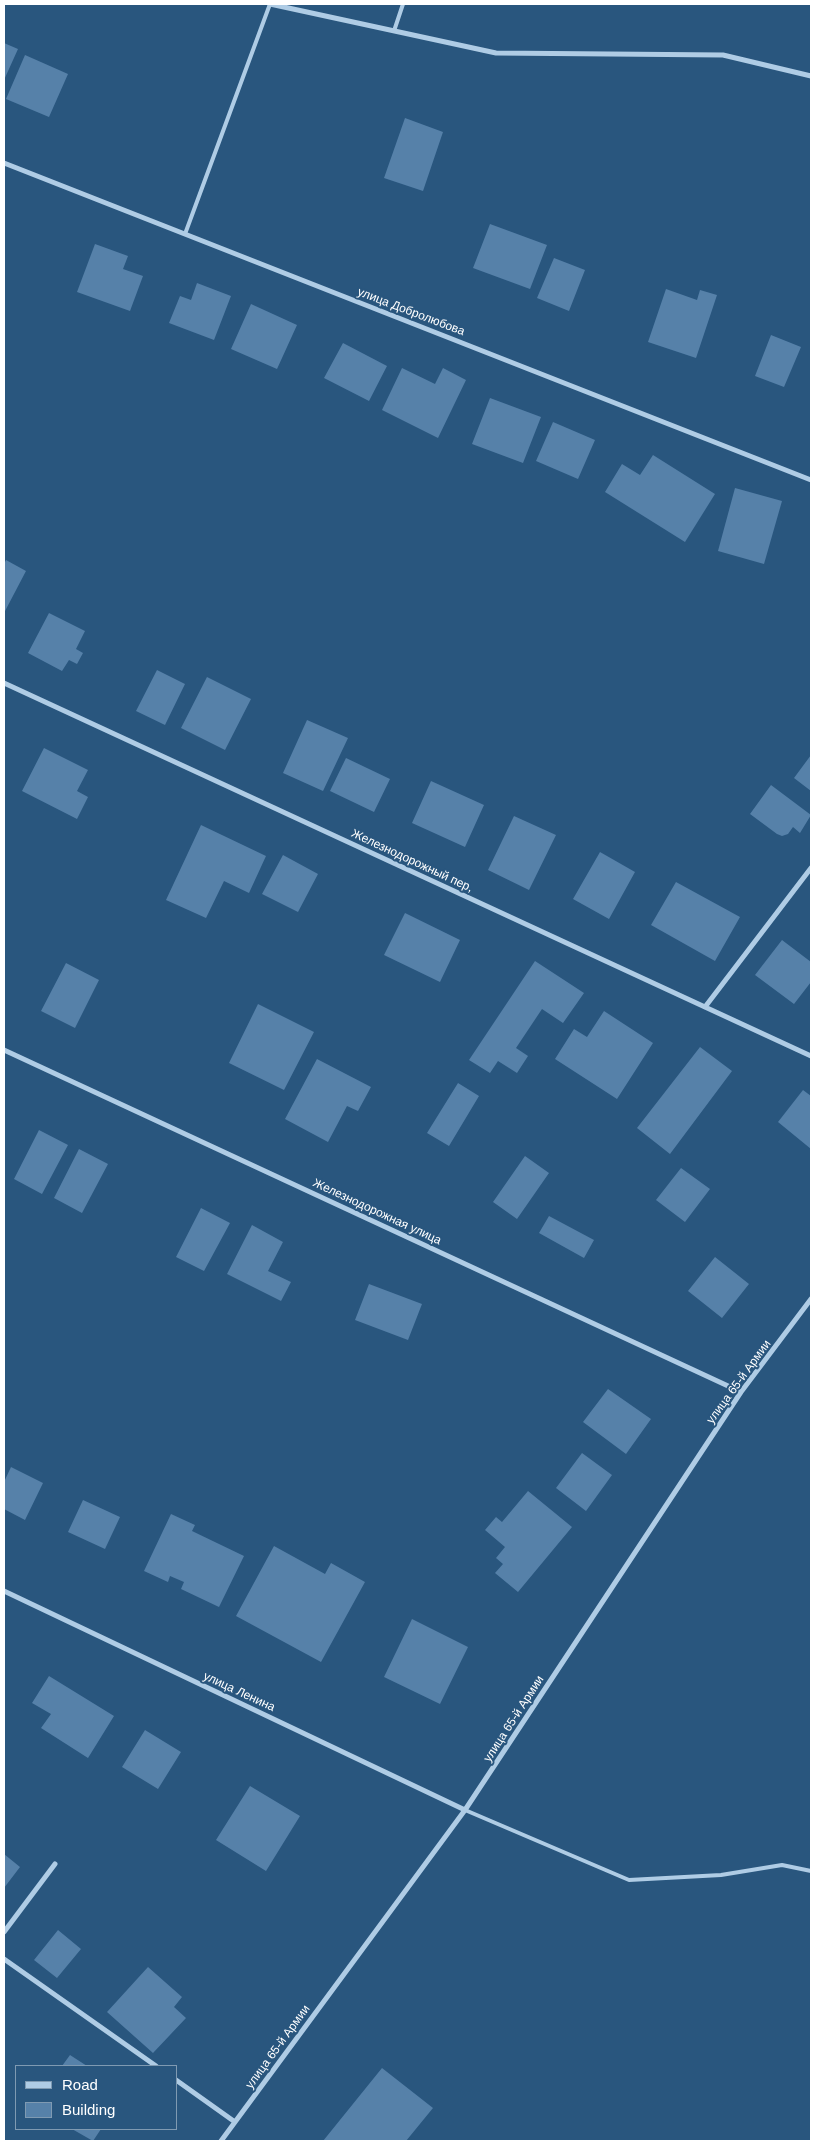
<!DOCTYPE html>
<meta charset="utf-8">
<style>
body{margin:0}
#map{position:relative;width:815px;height:2145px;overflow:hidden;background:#29567e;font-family:Arial,sans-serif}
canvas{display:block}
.frame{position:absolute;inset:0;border:5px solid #fff;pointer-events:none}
.legend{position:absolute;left:15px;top:2065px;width:162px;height:65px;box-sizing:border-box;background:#29567e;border:1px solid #7f9ab2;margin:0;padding:6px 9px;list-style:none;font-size:15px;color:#fff}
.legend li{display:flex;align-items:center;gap:10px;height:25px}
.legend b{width:25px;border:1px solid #7f9ab2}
</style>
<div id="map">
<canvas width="815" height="2145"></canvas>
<div class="frame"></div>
<ul class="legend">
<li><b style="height:6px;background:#afcce5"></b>Road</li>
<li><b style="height:14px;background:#5681a9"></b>Building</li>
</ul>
</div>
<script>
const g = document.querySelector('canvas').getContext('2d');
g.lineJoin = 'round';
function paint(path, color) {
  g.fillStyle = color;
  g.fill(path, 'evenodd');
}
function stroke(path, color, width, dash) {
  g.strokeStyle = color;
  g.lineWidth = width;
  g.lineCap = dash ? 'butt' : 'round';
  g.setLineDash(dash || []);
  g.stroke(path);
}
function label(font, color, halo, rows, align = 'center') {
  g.font = font + ' Arial,sans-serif';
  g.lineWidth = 4;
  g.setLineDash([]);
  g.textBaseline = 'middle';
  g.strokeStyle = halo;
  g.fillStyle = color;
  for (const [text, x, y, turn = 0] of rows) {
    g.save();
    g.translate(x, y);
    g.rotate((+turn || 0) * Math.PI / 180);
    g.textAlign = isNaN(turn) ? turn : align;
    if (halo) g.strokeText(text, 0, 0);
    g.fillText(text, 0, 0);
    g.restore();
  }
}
paint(new Path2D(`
 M 4,43 L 18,49 L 4,80 Z
 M 25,55 L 68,74 L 49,117 L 6,99 Z
 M 405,118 L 443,132 L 423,191 L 384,178 Z
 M 490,224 L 547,245 L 530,289 L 473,268 Z
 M 95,244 L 128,256 L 123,269 L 143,276 L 130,311 L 77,292 Z
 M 554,258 L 585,270 L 569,311 L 537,298 Z
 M 197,283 L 231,296 L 214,340 L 169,323 L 180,296 L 191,300 Z
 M 666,289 L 697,300 L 700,290 L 717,295 L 696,358 L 648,342 Z
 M 251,304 L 297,325 L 277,369 L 231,349 Z
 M 771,335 L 801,347 L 784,387 L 755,376 Z
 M 343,343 L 387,366 L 369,401 L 324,378 Z
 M 402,368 L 435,384 L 443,368 L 466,380 L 438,438 L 382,410 Z
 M 490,398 L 541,417 L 523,463 L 472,444 Z
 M 553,422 L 595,440 L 578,479 L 536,461 Z
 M 653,455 L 715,494 L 685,542 L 605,492 L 622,464 L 640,475 Z
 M 735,488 L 782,501 L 764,564 L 718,551 Z
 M 6,560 L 26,571 L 4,613 L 4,564 Z
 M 49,613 L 85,631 L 76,649 L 83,653 L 77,664 L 69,660 L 62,671 L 28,653 Z
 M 157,670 L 185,684 L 165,725 L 136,711 Z
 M 207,677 L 251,699 L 225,750 L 181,728 Z
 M 307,720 L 348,738 L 323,791 L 283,773 Z
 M 44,748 L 88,770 L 77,791 L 88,797 L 77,819 L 22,791 Z
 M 811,755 L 811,791 L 794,778 Z
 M 346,758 L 390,779 L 374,812 L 330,791 Z
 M 431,781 L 484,805 L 465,847 L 412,823 Z
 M 771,785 L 811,815 L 800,833 L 793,827 L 788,834 L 782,836 L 777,834 L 750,814 Z
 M 514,816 L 556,835 L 529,890 L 488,870 Z
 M 201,825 L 266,856 L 249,893 L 224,881 L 206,918 L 166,900 Z
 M 600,852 L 635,872 L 609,919 L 573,899 Z
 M 283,855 L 318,874 L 298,912 L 262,894 Z
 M 676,882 L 740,917 L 715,961 L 651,925 Z
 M 405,913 L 460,940 L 440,982 L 384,955 Z
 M 782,940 L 811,962 L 811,982 L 794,1004 L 755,975 Z
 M 535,961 L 584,993 L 563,1023 L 542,1009 L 516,1048 L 528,1056 L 517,1073 L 498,1061 L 490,1073 L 469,1060 Z
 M 66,963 L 99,980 L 75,1028 L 41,1011 Z
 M 258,1004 L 314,1032 L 284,1090 L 229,1063 Z
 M 604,1011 L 653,1043 L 617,1099 L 555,1059 L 574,1029 L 587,1037 Z
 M 700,1047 L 732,1071 L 670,1154 L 637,1128 Z
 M 317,1059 L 371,1087 L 358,1111 L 347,1106 L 328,1142 L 285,1119 Z
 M 458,1083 L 479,1096 L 449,1146 L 427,1133 Z
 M 803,1090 L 811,1096 L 811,1149 L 778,1122 Z
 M 39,1130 L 68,1145 L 42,1194 L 14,1179 Z
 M 79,1149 L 108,1164 L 82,1213 L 54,1198 Z
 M 525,1156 L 549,1173 L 517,1219 L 493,1202 Z
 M 681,1168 L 710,1189 L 685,1222 L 656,1200 Z
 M 201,1208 L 230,1223 L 204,1271 L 176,1257 Z
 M 549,1216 L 594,1240 L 584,1258 L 539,1233 Z
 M 252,1225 L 283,1242 L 268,1271 L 291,1282 L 281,1301 L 227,1274 Z
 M 715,1257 L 749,1284 L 722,1318 L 688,1291 Z
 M 369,1284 L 422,1304 L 408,1340 L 355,1320 Z
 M 608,1389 L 651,1419 L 626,1454 L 583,1422 Z
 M 582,1453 L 612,1475 L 586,1511 L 556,1488 Z
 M 11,1467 L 43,1483 L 25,1520 L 4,1509 L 4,1482 Z
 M 528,1491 L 572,1527 L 518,1592 L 495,1573 L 503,1564 L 496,1558 L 505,1547 L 485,1530 L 496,1517 L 502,1522 Z
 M 83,1500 L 120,1517 L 105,1549 L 68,1532 Z
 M 171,1514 L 195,1525 L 192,1531 L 244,1556 L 219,1607 L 181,1589 L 184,1582 L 170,1576 L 168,1582 L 144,1571 Z
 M 274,1546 L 325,1574 L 331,1563 L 365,1582 L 321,1662 L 236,1616 Z
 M 412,1619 L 468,1647 L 440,1704 L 384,1677 Z
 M 49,1676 L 114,1716 L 88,1758 L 41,1728 L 51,1714 L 32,1703 Z
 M 145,1730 L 181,1752 L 158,1789 L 122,1767 Z
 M 250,1786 L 300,1816 L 266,1871 L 216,1840 Z
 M 4,1854 L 20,1867 L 4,1888 Z
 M 58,1930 L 81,1949 L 57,1978 L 34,1960 Z
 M 148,1967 L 182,1997 L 174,2007 L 186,2018 L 153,2053 L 107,2012 Z
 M 70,2055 L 87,2066 L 62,2066 Z
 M 382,2068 L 433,2108 L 406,2141 L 323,2141 Z
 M 72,2129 L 101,2129 L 93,2141 Z`), '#5681a9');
stroke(new Path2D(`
 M 394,31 L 403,4
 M 185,234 L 270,4
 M 465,1810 L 629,1880 L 721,1875 L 782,1865 L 811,1871`), '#afcce5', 4);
stroke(new Path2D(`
 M 270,4 L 496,53 L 723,55 L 811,76
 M 4,163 L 811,480
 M 4,683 L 811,1056
 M 705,1007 L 811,868
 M 4,1050 L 741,1392
 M 4,1591 L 465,1810
 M 4,1932 L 55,1864
 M 4,1959 L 156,2066
 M 176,2080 L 235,2122
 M 221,2141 L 465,1810 L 741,1392 L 811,1299`), '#afcce5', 5);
label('12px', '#fff', '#29567e', [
 ["улица Добролюбова",411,312,21],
 ["Железнодорожный пер,",412,861,25],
 ["Железнодорожная улица",377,1212,25],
 ["улица 65-й Армии",739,1382,-54],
 ["улица Ленина",239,1692,25],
 ["улица 65-й Армии",514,1719,-57],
 ["улица 65-й Армии",278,2047,-54]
]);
</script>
